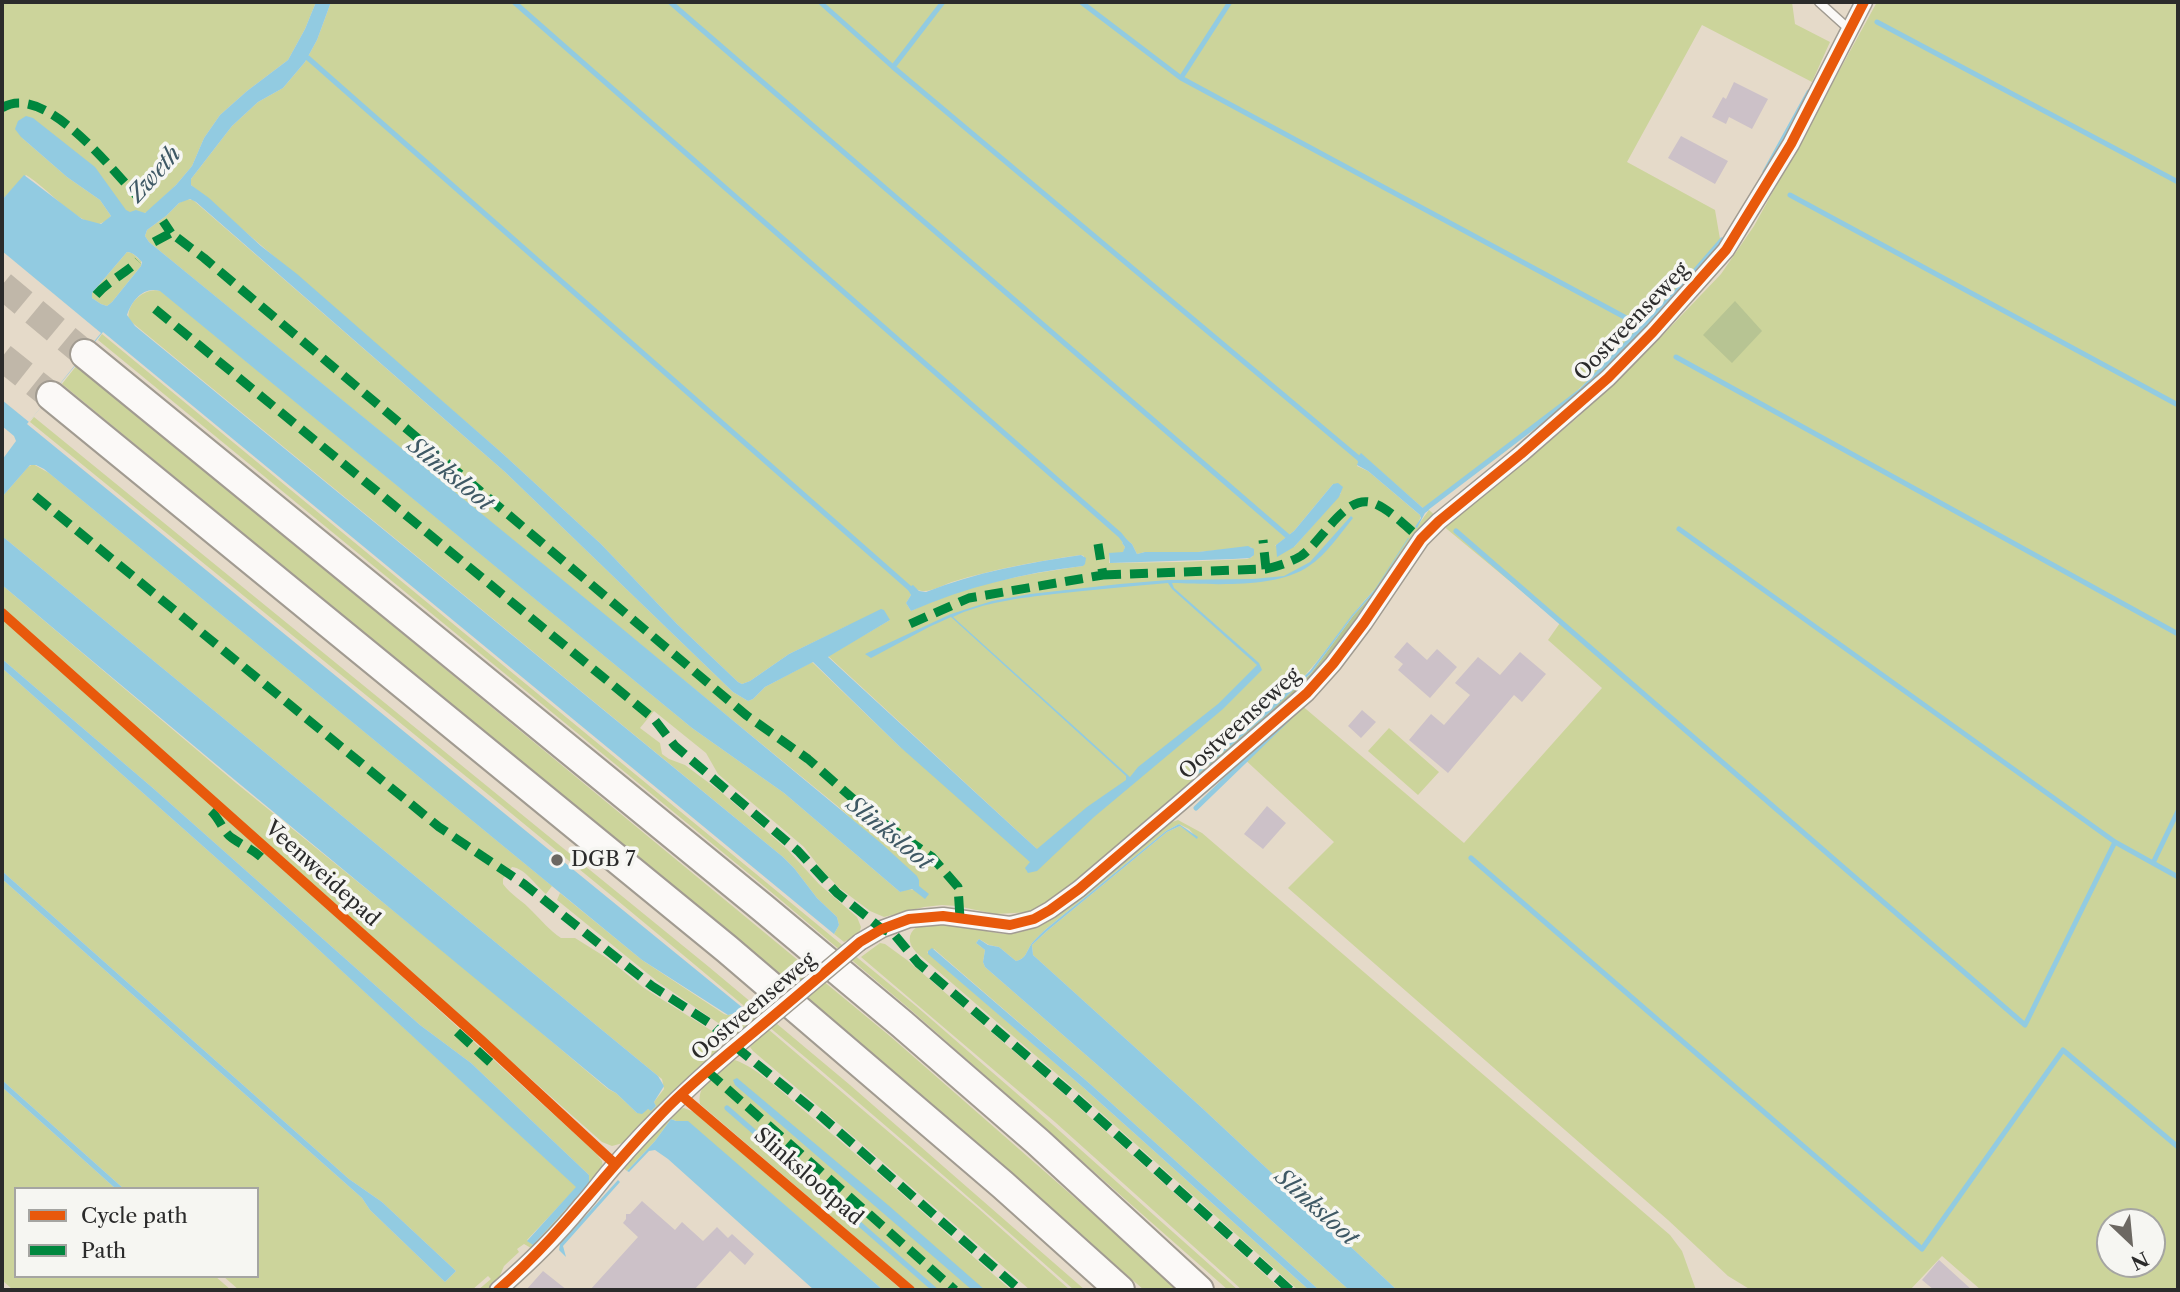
<!DOCTYPE html>
<style>
body{margin:0}
#map{position:relative;width:2180px;height:1292px;overflow:hidden;background:#e5dac9;font-family:"Libre Caslon Text",serif}
canvas{display:block}
.frame{position:absolute;inset:0;border:4px solid #2b2b2b;pointer-events:none}
.legend{position:absolute;left:14px;top:1187px;width:245px;height:91px;box-sizing:border-box;background:#f6f6f2;border:2px solid #a5a5a2;margin:0;padding:9px 12px;list-style:none;font-size:21px;color:#2b2b2b}
.legend li{display:flex;align-items:center;gap:14px;height:35px}
.legend b{width:35px;border:2px solid #a5a5a2}
.north{position:absolute;left:2096px;top:1208px;width:70px;height:70px;box-sizing:border-box;background:#f6f6f2;border:2px solid #a5a5a2;border-radius:50%;rotate:154deg;font-size:19px;font-weight:700;line-height:28px;text-align:center;color:#2b2b2b}
.north::after{content:'';display:block;margin:auto;width:24px;height:32px;background:#6c6862;clip-path:polygon(50% 0,100% 100%,50% 72%,0 100%)}
</style>
<div id="map">
<canvas width="2180" height="1292"></canvas>
<div class="frame"></div>
<ul class="legend">
<li><b style="height:9px;background:#e8590c"></b>Cycle path</li>
<li><b style="height:9px;background:#00873e"></b>Path</li>
</ul>
<div class="north">N</div>
</div>
<script>
const g = document.querySelector('canvas').getContext('2d');
g.lineJoin = 'round';
function paint(path, color) {
  g.fillStyle = color;
  g.fill(path, 'evenodd');
}
function stroke(path, color, width, dash) {
  g.strokeStyle = color;
  g.lineWidth = width;
  g.lineCap = dash ? 'butt' : 'round';
  g.setLineDash(dash || []);
  g.stroke(path);
}
function label(font, color, halo, rows, align = 'center') {
  g.font = font + ' "Libre Caslon Text",serif';
  g.lineWidth = 7;
  g.setLineDash([]);
  g.textBaseline = 'middle';
  g.strokeStyle = halo;
  g.fillStyle = color;
  for (const [text, x, y, turn = 0] of rows) {
    g.save();
    g.translate(x, y);
    g.rotate((+turn || 0) * Math.PI / 180);
    g.textAlign = isNaN(turn) ? turn : align;
    if (halo) g.strokeText(text, 0, 0);
    g.fillText(text, 0, 0);
    g.restore();
  }
}
paint(new Path2D(`
 M 2,2 L 316,2 L 305,29 L 288,60 L 247,91 L 220,115 L 204,138 L 192,166 L 176,185 L 148,212 L 129,217 L 21,137 L 67,177 L 100,200 L 111,216 L 106,221 L 97,225 C 68,216 51,191 26,175 L 2,200 Z
 M 331,2 L 1792,2 L 1795,24 L 1830,42 L 1812,82 L 1702,25 L 1627,162 L 1715,210 L 1720,239 C 1655,319 1573,401 1490,463 C 1468,479 1446,494 1424,509 L 1361,454 L 1357,466 L 1368,471 L 1421,516 L 1416,528 L 1429,510 L 1437,517 C 1429,523 1416,529 1411,537 L 1415,541 L 1375,597 L 1372,595 L 1373,591 C 1345,621 1324,657 1295,686 L 1198,768 L 1194,775 L 1197,779 L 1069,891 L 1032,912 L 995,914 L 957,906 L 942,905 L 924,907 L 884,917 L 870,911 L 838,887 L 821,869 L 804,847 L 718,774 L 706,753 L 654,711 L 640,728 L 660,743 L 662,754 L 669,759 L 685,765 L 721,792 L 787,849 L 819,884 L 857,917 L 861,927 L 859,934 L 844,942 L 834,934 L 839,925 L 837,917 L 817,898 L 794,868 L 783,857 L 129,320 C 125,304 145,286 161,291 L 692,728 L 784,793 L 900,892 L 908,889 L 914,890 L 919,886 L 918,883 L 841,809 L 149,242 L 145,236 L 147,230 L 166,216 L 179,203 L 186,199 L 193,200 L 505,472 L 733,692 L 748,701 L 753,699 L 765,687 L 812,662 L 899,746 L 1037,849 L 828,656 L 890,620 L 849,625 L 789,654 L 750,681 L 742,684 L 738,682 L 677,624 L 601,544 L 502,453 L 191,185 L 191,179 L 232,126 L 258,102 L 283,88 L 305,62 L 317,40 ZM 1333,484 L 1341,493 L 1294,547 L 1275,546 L 1294,531 ZM 1126,539 L 1132,544 L 1137,554 L 1145,552 L 1198,552 L 1251,547 L 1254,553 L 1252,557 L 1247,559 L 1180,562 L 1109,563 L 1109,553 L 1123,553 L 1125,547 L 1122,543 ZM 1081,555 L 1084,556 L 1083,566 C 1024,574 965,585 911,611 L 906,603 L 911,595 L 910,592 L 916,589 C 927,595 940,586 952,582 C 994,569 1038,561 1081,555 Z
 M 1877,2 L 2178,2 L 2178,1290 L 1981,1290 L 1942,1256 L 1910,1290 L 1751,1290 L 1728,1276 L 1668,1220 L 1288,888 L 1334,842 L 1241,756 L 1300,704 L 1464,843 L 1602,688 L 1548,640 L 1560,623 L 1442,525 L 1525,462 L 1577,418 L 1658,340 L 1721,274 L 1754,226 ZM 2110,1222 L 2152,1222 L 2152,1264 L 2110,1264 Z
 M 127,252 L 132,253 L 141,261 L 141,266 L 112,302 L 107,306 L 101,304 L 92,298 L 92,293 Z
 M 102,334 L 916,1006 L 1053,1125 L 1238,1290 L 1228,1290 L 912,1011 L 776,896 L 98,340 Z
 M 77,365 L 891,1037 L 1180,1290 L 1144,1290 L 875,1055 L 62,384 Z
 M 34,417 L 709,967 L 850,1085 L 1085,1290 L 1074,1290 C 736,989 380,708 30,422 Z
 M 33,464 L 49,473 L 552,886 L 546,894 C 535,885 526,869 512,867 L 503,879 L 503,884 C 511,895 523,901 532,911 C 542,921 549,930 561,938 L 575,938 L 607,958 L 644,988 L 712,1031 L 718,1039 L 720,1047 L 717,1053 L 693,1074 L 630,1141 L 612,1146 L 602,1142 L 2,609 L 2,585 L 236,783 L 486,986 L 608,1089 L 616,1093 L 637,1113 L 648,1109 L 651,1110 L 656,1106 L 654,1102 L 664,1089 L 662,1079 L 658,1076 L 2,536 L 2,497 L 28,467 Z
 M 2,618 L 318,900 L 596,1153 L 602,1161 L 603,1168 L 545,1239 L 531,1248 L 524,1244 L 517,1249 L 519,1252 L 504,1266 L 496,1285 L 489,1290 L 478,1290 L 491,1279 L 488,1276 L 472,1290 L 239,1290 L 223,1276 L 257,1276 L 257,1189 L 124,1189 L 2,1080 L 2,879 L 362,1198 L 370,1210 L 445,1282 L 456,1271 L 382,1202 L 349,1179 L 2,871 L 2,668 L 293,926 L 577,1187 L 527,1240 L 533,1245 L 589,1184 L 589,1175 L 471,1063 L 420,1025 L 154,789 L 2,659 Z
 M 1389,728 L 1439,772 L 1418,795 L 1368,751 Z
 M 1178,820 L 1202,833 L 1670,1235 L 1682,1251 L 1696,1290 L 1397,1290 L 1201,1107 L 1033,955 L 1032,945 L 1047,931 L 1167,832 L 1180,826 L 1197,838 L 1189,829 L 1179,824 L 1166,831 L 1046,929 C 1041,934 1036,938 1032,943 C 1026,952 1026,959 1016,961 L 999,947 L 989,945 L 979,939 L 976,943 L 985,950 L 983,962 L 985,967 L 1102,1069 L 1349,1290 L 1319,1290 L 1089,1083 L 934,949 L 927,952 L 1085,1089 L 1309,1290 L 1298,1290 L 1080,1094 L 923,958 C 916,953 908,945 910,936 C 918,908 989,935 1008,934 C 1025,933 1040,925 1054,916 L 1169,823 Z
 M 560,893 L 642,960 L 724,1014 C 731,1017 737,1012 743,1008 L 755,1019 C 744,1030 743,1038 727,1029 L 658,982 L 557,900 Z
 M 880,943 L 885,944 L 907,960 L 1073,1102 L 1282,1290 L 1242,1290 L 1055,1122 L 861,957 Z
 M 768,1029 L 979,1209 L 1070,1290 L 1030,1290 L 826,1113 L 753,1051 L 750,1047 Z
 M 735,1060 C 758,1068 789,1098 808,1114 C 877,1171 944,1231 1011,1290 L 917,1290 L 700,1104 C 696,1084 719,1069 735,1060 Z
 M 2,1087 L 116,1189 L 16,1189 L 16,1276 L 215,1276 L 231,1290 L 13,1290 L 2,1280 Z
 M 684,1108 L 694,1112 L 902,1290 L 883,1290 L 763,1187 L 679,1122 L 671,1119 L 655,1141 L 627,1171 L 622,1167 L 678,1109 Z`), '#ccd49b');
paint(new Path2D(`
 M 1735,301 L 1762,331 L 1732,363 L 1703,335 Z
 M 1372,595 L 1375,597 L 1317,676 L 1197,779 L 1194,775 L 1297,687 L 1312,672 L 1353,616 Z`), '#b7c493');
paint(new Path2D(`
 M 316,2 L 331,2 L 317,40 L 305,62 L 283,88 L 258,102 L 232,126 L 191,179 L 191,185 L 209,198 L 261,246 L 297,274 L 502,453 L 601,544 L 677,624 L 738,682 L 742,684 L 750,681 L 789,654 L 881,609 L 884,610 L 890,620 L 828,657 L 1037,849 L 1087,807 L 1126,780 L 1126,776 L 951,617 L 929,627 L 871,658 L 865,654 L 951,614 L 992,601 L 1030,594 L 1120,584 L 1168,580 L 1253,579 L 1284,576 L 1310,562 L 1351,516 L 1353,518 C 1340,534 1327,554 1309,566 C 1276,589 1212,584 1172,583 L 1174,588 L 1259,663 L 1262,670 L 1223,709 L 1094,817 L 1037,871 L 1028,873 L 1025,868 L 1030,862 L 899,746 L 813,662 L 765,687 L 753,699 L 748,701 L 733,692 L 505,472 L 196,202 L 190,199 L 179,203 L 166,216 L 147,230 L 145,236 L 149,242 L 619,626 L 882,844 L 917,876 L 919,880 L 919,886 L 929,894 L 925,899 L 912,889 L 900,892 L 784,793 L 692,728 L 160,291 C 144,286 132,300 127,315 L 135,326 L 783,857 L 794,868 L 817,898 L 837,917 L 839,925 L 834,934 L 103,332 L 27,424 L 743,1008 L 736,1013 L 728,1015 L 642,960 L 44,469 L 36,465 L 30,465 L 2,497 L 2,460 L 16,441 L 14,436 L 2,426 L 2,200 L 24,175 L 82,219 L 101,224 L 111,216 L 100,200 L 67,177 L 21,137 L 15,129 L 18,121 L 26,116 L 33,118 L 95,167 L 126,210 L 130,212 L 136,210 L 145,213 L 176,185 L 192,166 L 204,138 L 220,115 L 247,91 L 288,60 L 305,29 ZM 127,252 C 133,252 138,258 142,262 L 141,266 L 112,302 L 107,306 L 101,304 L 92,298 L 92,293 ZM 1168,583 L 1172,589 L 1257,665 L 1218,704 L 1138,767 L 1130,777 L 953,617 C 983,602 1021,598 1054,594 C 1092,590 1130,586 1168,583 Z
 M 1361,453 L 1424,509 L 1427,507 L 1429,510 L 1425,513 L 1417,528 L 1415,527 L 1421,518 L 1420,515 L 1368,471 L 1357,465 L 1358,462 L 1357,458 Z
 M 1338,483 L 1343,487 L 1339,497 L 1294,547 L 1277,557 L 1276,545 L 1294,531 L 1333,484 Z
 M 2,536 L 658,1076 L 664,1086 L 654,1102 L 656,1106 L 651,1111 L 648,1109 L 642,1114 L 637,1113 L 616,1093 L 609,1089 C 406,921 203,755 2,585 Z
 M 1408,538 L 1409,538 L 1372,595 L 1353,616 L 1312,672 L 1270,712 L 1198,774 L 1194,775 L 1198,768 L 1240,735 L 1310,671 L 1352,615 L 1375,589 Z
 M 1126,539 L 1132,544 L 1137,554 L 1145,552 L 1198,552 L 1248,546 L 1254,549 L 1254,555 L 1250,558 L 1233,559 L 1110,563 L 1109,553 L 1123,552 L 1125,547 L 1122,543 Z
 M 1081,555 L 1086,558 L 1085,564 L 1083,566 C 1023,573 966,587 911,611 L 906,603 L 911,595 L 907,588 L 913,585 L 919,591 L 926,592 C 976,572 1028,563 1081,555 Z
 M 2,659 L 154,789 L 420,1025 L 471,1063 L 589,1175 L 589,1184 L 533,1245 L 527,1241 L 576,1187 L 293,926 L 2,668 Z
 M 1179,824 L 1198,837 L 1197,839 L 1180,826 L 1167,832 L 1047,931 L 1032,945 L 1033,955 L 1201,1107 L 1397,1290 L 1349,1290 L 1102,1069 L 985,967 L 983,962 L 985,950 L 976,943 L 979,939 L 988,945 L 999,947 L 1016,961 C 1026,959 1026,952 1032,943 C 1036,938 1041,934 1046,929 L 1166,831 Z
 M 2,871 L 349,1179 L 382,1202 L 456,1271 L 445,1282 L 370,1210 L 362,1198 L 2,879 Z
 M 932,948 L 1089,1083 L 1319,1290 L 1309,1290 L 1085,1089 L 928,954 L 928,951 Z
 M 737,1078 L 888,1205 L 985,1290 L 972,1290 L 735,1085 L 733,1080 Z
 M 2,1080 L 124,1189 L 116,1189 L 2,1087 Z
 M 671,1119 L 676,1121 L 688,1121 L 883,1290 L 814,1290 L 668,1159 L 655,1150 L 649,1151 L 629,1172 L 627,1171 L 655,1141 Z
 M 618,1180 L 620,1182 L 563,1246 L 566,1257 L 559,1250 L 560,1244 Z`), '#92cbe1');
paint(new Path2D(`
 M 2,251 L 101,333 L 29,422 L 2,400 Z`), '#e5dac9');
stroke(new Path2D(`
 M 514,2 L 1120,535 L 1128,545
 M 670,2 L 1292,540
 M 820,2 L 893,67 L 1362,461
 M 1081,2 L 1181,78 L 1230,2
 M 1877,22 L 2178,182
 M 308,58 L 914,592
 M 893,67 L 943,2
 M 1181,78 L 1643,327
 M 1765,172 L 1809,92
 M 1790,195 L 2178,405
 M 1676,357 L 2178,634
 M 1424,510 L 1582,390 L 1682,286 L 1722,240
 M 1679,529 L 2115,842 L 2178,877
 M 1456,531 L 2025,1025 L 2115,842
 M 1196,808 L 1289,718
 M 1471,858 L 1922,1249 L 2063,1050 L 2178,1147
 M 2153,863 L 2178,811
 M 727,1108 L 935,1290`), '#92cbe1', 5);
paint(new Path2D(`
 M 1734,82 L 1768,99 L 1752,129 L 1729,117 L 1726,124 L 1712,117 L 1723,97 L 1726,99 Z
 M 1681,136 L 1728,161 L 1715,184 L 1668,158 Z
 M 1407,642 L 1427,660 L 1437,649 L 1457,667 L 1430,698 L 1398,670 L 1403,664 L 1394,657 Z
 M 1520,652 L 1546,674 L 1522,702 L 1514,695 L 1448,773 L 1409,740 L 1431,714 L 1444,725 L 1470,695 L 1455,683 L 1478,657 L 1500,675 Z
 M 1362,710 L 1376,722 L 1361,738 L 1348,726 Z
 M 1267,806 L 1286,823 L 1263,849 L 1244,834 Z
 M 642,1201 L 675,1230 L 682,1222 L 703,1241 L 717,1227 L 728,1238 L 732,1234 L 754,1254 L 745,1265 L 730,1251 L 694,1290 L 590,1290 L 638,1237 L 623,1223 L 626,1219 L 626,1214 L 630,1214 Z
 M 1939,1260 L 1972,1290 L 1934,1290 L 1922,1280 Z
 M 543,1271 L 567,1290 L 526,1290 Z`), '#ccc1c8');
stroke(new Path2D(`
 M 2,285 L 85,354
 M 2,357 L 51,396`), '#c0b7a9', 28, [28, 14]);
const lane = new Path2D(`
 M 1819,2 L 1850,30`);
const street = new Path2D(`
 M 860,942 L 882,929 L 909,919 L 943,916 L 1010,925 L 1034,919 L 1050,910 L 1079,889 L 1180,803 L 1307,693 L 1333,664 L 1364,623 L 1421,539 L 1439,521 L 1521,454 L 1608,378 L 1653,332 L 1726,250 L 1791,144 L 1864,2
 M 498,1290 C 528,1264 556,1237 581,1206 C 593,1193 603,1178 615,1165 C 657,1116 705,1072 754,1031`);
const highway = new Path2D(`
 M 85,354 L 763,908 L 902,1024 L 1038,1142 L 1199,1290
 M 51,396 L 727,949 L 1003,1185 L 1120,1290`);
stroke(lane, '#a19b91', 11);
stroke(street, '#a19b91', 19);
stroke(highway, '#a19b91', 32);
stroke(lane, '#fbf9f7', 8);
stroke(street, '#fbf9f7', 16);
stroke(highway, '#fbf9f7', 28);
const streetBridge = new Path2D(`
 M 754,1031 L 860,942`);
stroke(streetBridge, '#a19b91', 19, []);
stroke(streetBridge, '#fbf9f7', 16);
stroke(new Path2D(`
 M 2,108 C 45,81 113,172 140,199
 M 163,221 L 171,233
 M 154,242 L 171,233 L 204,258 L 746,715 L 808,759 L 868,812 L 932,857 L 958,887 L 960,918
 M 96,295 C 108,281 125,274 138,261
 M 155,309 L 654,719 L 675,746 L 798,851 L 837,893 L 882,929 L 894,934 L 918,963 L 1076,1098 L 1290,1290
 M 35,496 L 439,827 L 524,884 L 652,986 L 711,1024 L 736,1047 L 822,1117 L 1020,1290
 M 1266,569 C 1278,566 1291,562 1301,556 C 1322,542 1345,493 1373,503 C 1390,509 1407,528 1421,539
 M 1103,575 L 1266,569 L 1263,540
 M 910,624 L 969,598 L 1103,575 L 1098,544
 M 211,811 C 220,819 223,832 232,838 C 242,845 252,849 261,857
 M 457,1032 L 493,1065
 M 707,1071 L 955,1290`), '#00873e', 9, [18, 9]);
stroke(new Path2D(`
 M 2,613 L 481,1040 L 615,1164
 M 681,1095 L 910,1290
 M 498,1290 C 561,1235 610,1166 669,1106 C 696,1079 725,1056 754,1032 C 790,1002 825,972 860,942 L 882,929 L 909,919 L 943,916 L 1010,925 L 1034,919 L 1050,910 L 1079,889 L 1180,803 L 1307,693 L 1333,664 L 1364,623 L 1421,539 L 1439,521 L 1521,454 L 1608,378 L 1653,332 L 1726,250 L 1791,144 L 1864,2`), '#e8590c', 10);
for (const [x, y, r, color] of [
 [557,860,7,"#6c6862"]
]) {
  const dot = new Path2D();
  dot.arc(x, y, r, 0, 2 * Math.PI);
  g.fillStyle = color;
  g.fill(dot);
  stroke(dot, '#f6f6f2', 2.5);
}
label('21px', '#2b2b2b', '#f6f6f2', [
 ["Oostveenseweg",1632,322,-46],
 ["Oostveenseweg",1240,724,-42],
 ["Veenweidepad",322,874,42],
 ["Oostveenseweg",754,1007,-40],
 ["Slinkslootpad",808,1177,41]
]);
label('21px', '#2b2b2b', '#f6f6f2', [
 ["DGB 7",571,860]
], 'left');
label('italic 23px', '#3f5965', '#f6f6f2', [
 ["Zweth",155,175,-48],
 ["Slinksloot",450,475,39],
 ["Slinksloot",889,834,39],
 ["Slinksloot",1316,1208,42]
]);
</script>
